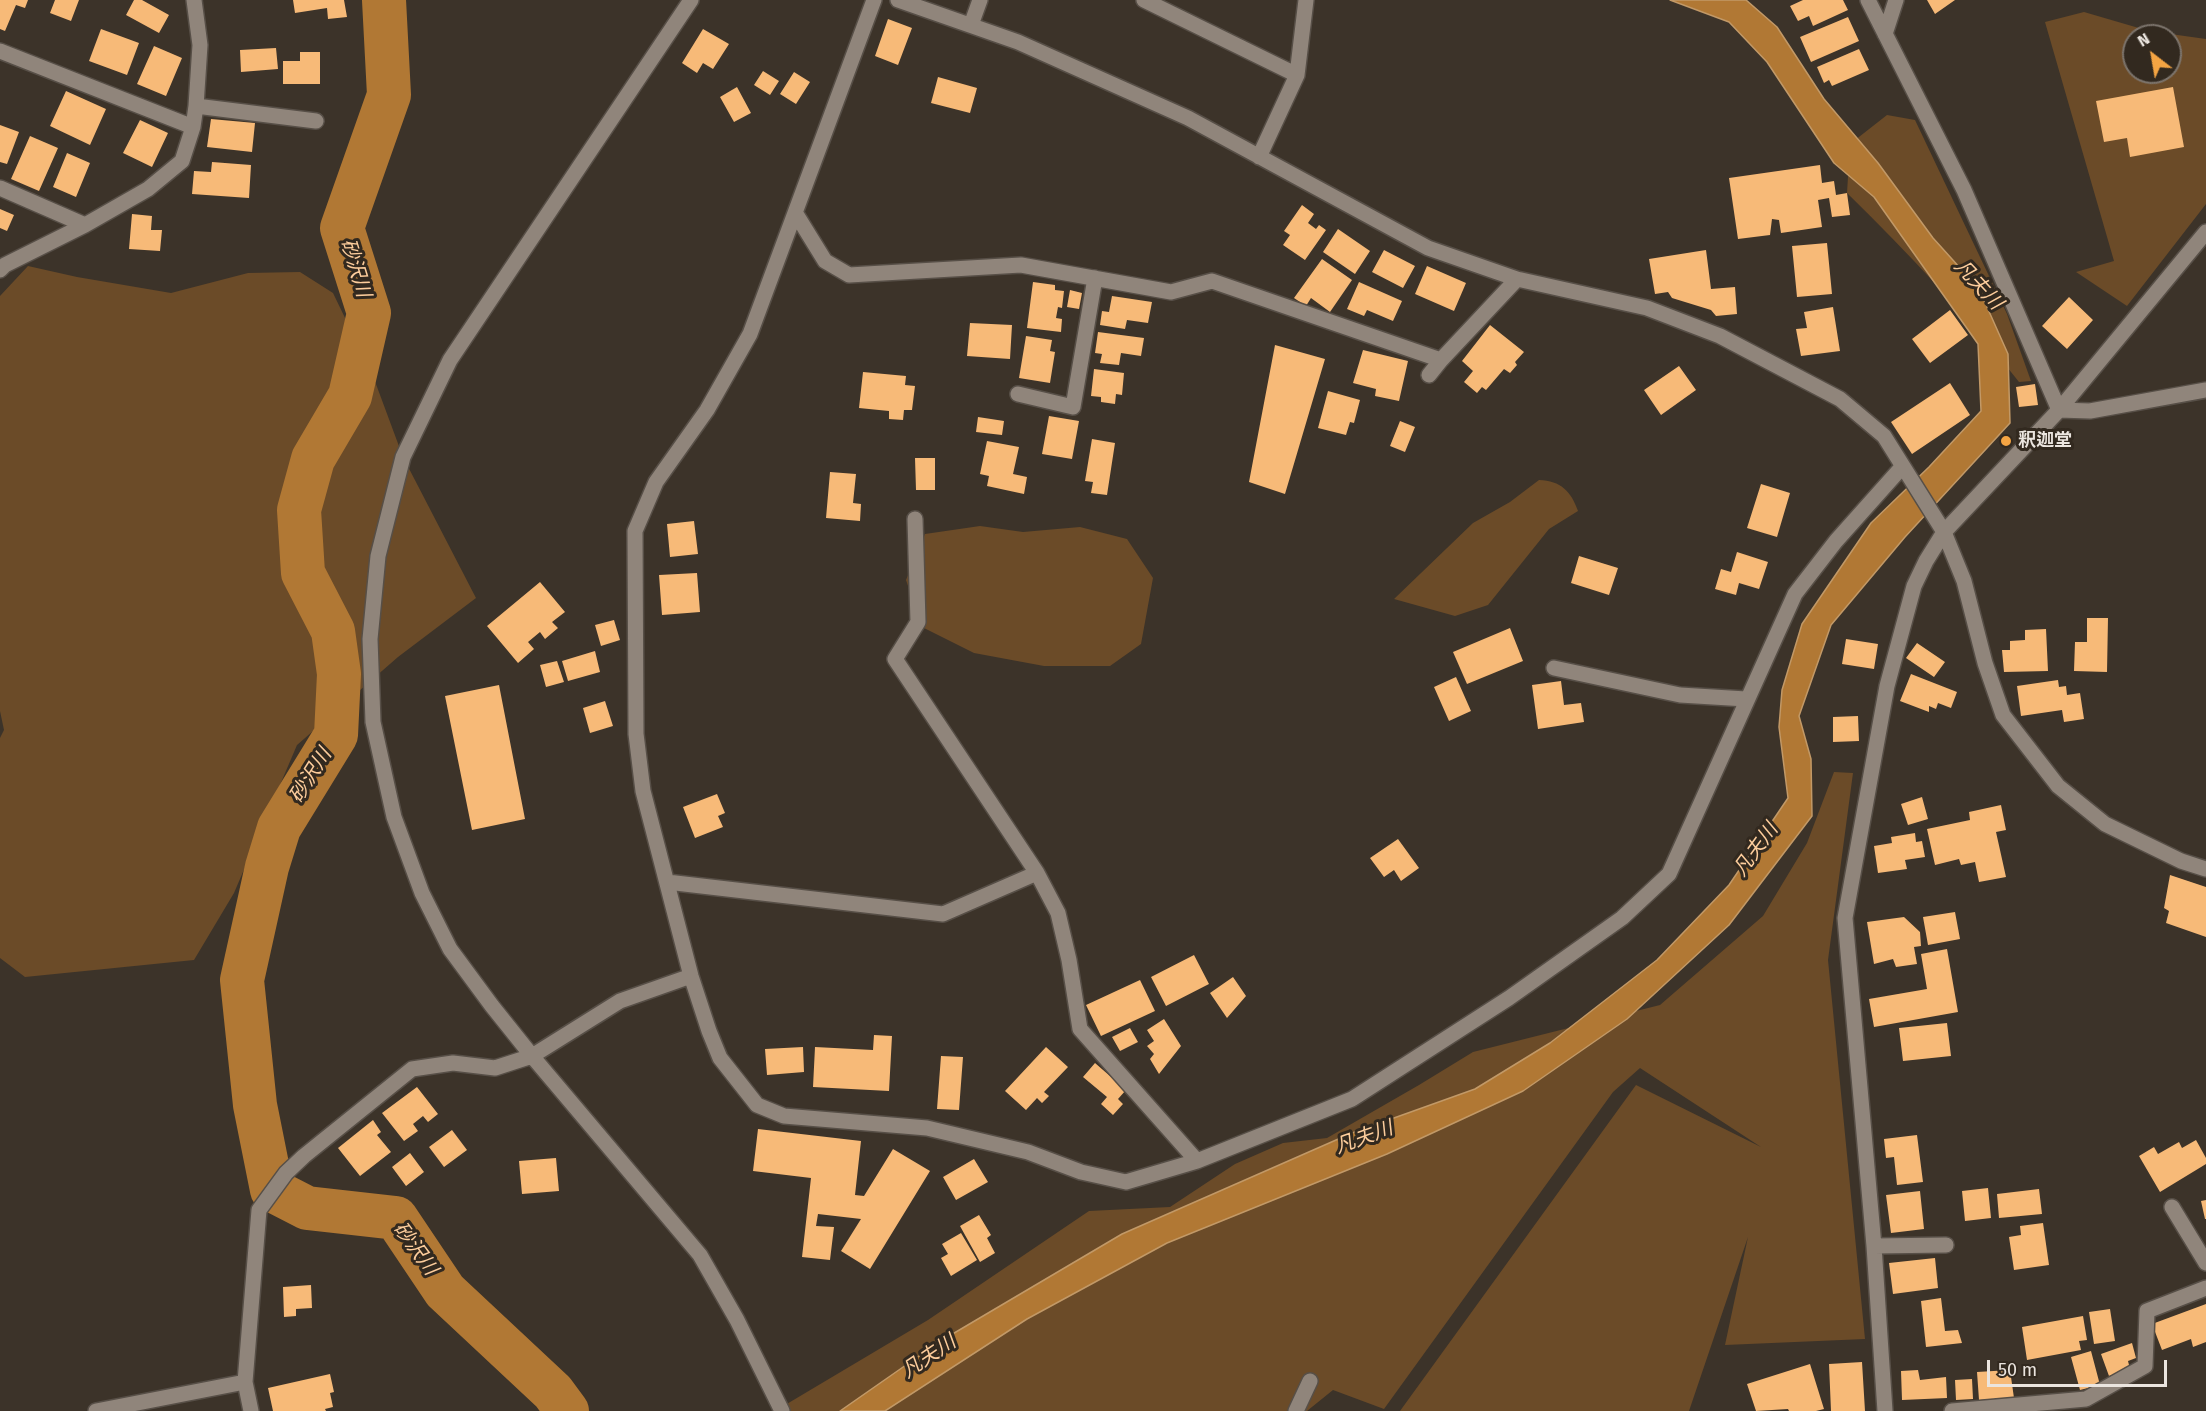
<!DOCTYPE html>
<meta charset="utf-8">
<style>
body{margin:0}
#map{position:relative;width:2206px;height:1411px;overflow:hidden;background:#3c3329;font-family:"Fira Sans",sans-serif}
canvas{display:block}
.north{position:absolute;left:2122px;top:24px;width:60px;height:60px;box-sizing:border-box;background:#32291f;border:2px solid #7c746c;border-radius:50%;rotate:329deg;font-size:16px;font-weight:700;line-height:24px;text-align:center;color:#ebe5df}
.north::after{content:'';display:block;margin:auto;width:21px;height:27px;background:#f4a443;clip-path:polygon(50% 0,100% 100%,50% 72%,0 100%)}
.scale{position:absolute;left:1987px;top:1360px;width:180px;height:27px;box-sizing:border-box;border:3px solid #ebe5df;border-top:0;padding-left:8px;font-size:18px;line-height:21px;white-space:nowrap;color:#ebe5df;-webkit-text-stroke:4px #32291f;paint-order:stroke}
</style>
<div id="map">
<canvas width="2206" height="1411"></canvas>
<div class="north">N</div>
<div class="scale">50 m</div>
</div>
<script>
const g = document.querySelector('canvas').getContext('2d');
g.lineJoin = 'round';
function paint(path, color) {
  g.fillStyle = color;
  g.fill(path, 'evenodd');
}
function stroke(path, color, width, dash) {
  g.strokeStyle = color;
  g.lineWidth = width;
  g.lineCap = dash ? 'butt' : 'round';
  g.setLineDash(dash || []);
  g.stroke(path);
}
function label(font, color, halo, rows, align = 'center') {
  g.font = font + ' "Fira Sans","Noto Sans JP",sans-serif';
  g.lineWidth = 6;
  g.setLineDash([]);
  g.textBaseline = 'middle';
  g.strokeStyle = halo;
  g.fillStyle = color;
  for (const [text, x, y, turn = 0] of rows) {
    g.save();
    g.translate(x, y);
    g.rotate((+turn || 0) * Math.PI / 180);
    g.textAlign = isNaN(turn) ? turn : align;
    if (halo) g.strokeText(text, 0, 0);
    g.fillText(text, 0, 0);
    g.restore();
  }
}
paint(new Path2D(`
 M 2084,12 L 2149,31 L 2206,39 L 2206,204 L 2127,306 L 2076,272 L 2114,261 L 2045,22 ZM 2134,36 L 2170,36 L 2170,72 L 2134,72 Z
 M 1887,115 L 1915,120 L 2007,314 L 2031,381 L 2019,382 C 1966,314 1908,253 1847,193 L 1850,144 Z
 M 28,266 L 77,277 L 171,293 L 248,273 L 300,272 L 333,293 L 373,376 L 403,457 L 476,598 L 398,657 L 297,745 L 234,893 L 194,960 L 25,977 L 0,958 L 0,738 L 4,730 L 0,711 L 0,296 Z
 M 1539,480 C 1561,481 1571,491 1578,511 L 1549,529 L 1488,605 L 1455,616 L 1394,599 L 1473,523 L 1510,502 Z
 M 980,526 L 1023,532 L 1080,527 L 1127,539 L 1153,578 L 1141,644 L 1110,666 L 1044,666 L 974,653 L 922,627 L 906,580 L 925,534 Z
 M 1834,772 L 1853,773 L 1828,960 L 1865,1339 L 1725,1345 L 1748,1237 L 1689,1411 L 1400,1411 L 1636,1085 L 1761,1147 L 1640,1068 L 1613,1092 L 1384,1409 L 1333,1390 L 1307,1411 L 775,1411 L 928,1320 L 1089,1211 L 1170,1207 L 1235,1164 L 1283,1143 L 1327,1138 L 1419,1085 L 1473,1052 L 1660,1005 L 1763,916 L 1807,843 Z
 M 561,1388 L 587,1411 L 556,1411 Z`), '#6b4b28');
const water = new Path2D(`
 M 1670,0 L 1746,0 L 1777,27 L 1824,99 L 1878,163 L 1933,238 L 1979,289 L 2008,354 L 2010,423 L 1905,537 L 1831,625 L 1799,716 L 1811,759 L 1812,816 L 1729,925 L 1627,1019 L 1523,1091 L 1387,1154 L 1167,1243 L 1027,1319 L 885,1411 L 840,1411 L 939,1342 L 1122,1234 L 1352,1133 L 1475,1089 L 1550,1043 L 1657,960 L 1729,885 L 1788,798 L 1779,727 L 1782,690 L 1802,624 L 1871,523 L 1929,467 L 1981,411 L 1978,344 L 1874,197 L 1834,163 L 1767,62 L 1729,22 Z`);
paint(water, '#b17834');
stroke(water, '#c29967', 1.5);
stroke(new Path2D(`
 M 384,0 L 389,95 L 342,228 L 369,313 L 350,396 L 313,459 L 299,510 L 303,573 L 333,631 L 339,674 L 336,735 L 279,828 L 267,867 L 242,980 L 255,1105 L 272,1190 L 307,1208 L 396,1218 L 445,1291 L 553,1392 L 567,1411`), '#b17834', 44);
paint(new Path2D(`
 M 0,0 L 28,0 L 25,8 L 16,5 L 5,31 L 0,29 Z
 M 55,0 L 79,0 L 71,21 L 50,13 Z
 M 134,0 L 142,0 L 169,15 L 159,33 L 126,15 Z
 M 293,0 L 344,0 L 347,17 L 328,19 L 327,8 L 295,13 Z
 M 1803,0 L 1843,0 L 1848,10 L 1813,26 L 1809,16 L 1798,21 L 1790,6 Z
 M 1927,0 L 1955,0 L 1935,14 Z
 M 1848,17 L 1859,41 L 1811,62 L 1800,37 Z
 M 888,19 L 912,28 L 898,65 L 875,56 Z
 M 101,29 L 139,43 L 127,75 L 89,61 Z
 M 703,29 L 729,44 L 713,69 L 703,63 L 697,73 L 682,63 Z
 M 154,46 L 182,58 L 166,96 L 137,84 Z
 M 276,48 L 278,69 L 241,72 L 240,50 Z
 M 1859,49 L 1869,70 L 1832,86 L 1829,80 L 1824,83 L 1817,67 Z
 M 300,52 L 320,52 L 320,84 L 283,84 L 283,61 L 300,61 Z
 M 763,71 L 779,81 L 770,95 L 754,85 Z
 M 794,72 L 810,82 L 796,104 L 780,94 Z
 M 938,77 L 977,88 L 970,113 L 931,103 Z
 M 737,87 L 751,113 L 734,122 L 720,97 Z
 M 2173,87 L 2184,147 L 2130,157 L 2127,138 L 2104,142 L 2096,101 Z
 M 66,91 L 106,109 L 90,145 L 50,126 Z
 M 211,119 L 255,123 L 252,152 L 207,147 Z
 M 140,120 L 168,133 L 152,167 L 123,153 Z
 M 0,125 L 19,132 L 7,164 L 0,162 Z
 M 30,136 L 58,148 L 39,191 L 11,179 Z
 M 67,153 L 90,163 L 76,197 L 53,187 Z
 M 212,162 L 251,165 L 249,198 L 192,194 L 194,171 L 211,172 Z
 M 1820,165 L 1822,183 L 1834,181 L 1836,195 L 1847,193 L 1850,215 L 1832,217 L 1829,198 L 1818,200 L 1822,227 L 1781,233 L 1779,220 L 1772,219 L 1770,235 L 1738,239 L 1729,178 Z
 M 1302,205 L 1314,214 L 1308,223 L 1316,229 L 1319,225 L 1326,230 L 1305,260 L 1283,245 L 1290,235 L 1284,231 Z
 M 0,209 L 14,215 L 7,231 L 0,228 Z
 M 132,214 L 152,216 L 151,230 L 162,230 L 160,251 L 129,249 Z
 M 1338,229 L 1370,251 L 1355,274 L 1323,252 Z
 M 1827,243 L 1832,294 L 1797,297 L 1792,246 Z
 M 1384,250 L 1415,266 L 1403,288 L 1372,272 Z
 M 1706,250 L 1711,289 L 1735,287 L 1737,314 L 1716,316 L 1711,310 L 1672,298 L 1668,292 L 1655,294 L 1649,259 Z
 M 1322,259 L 1352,280 L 1330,312 L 1311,298 L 1306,306 L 1294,298 Z
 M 1427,266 L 1466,283 L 1454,311 L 1415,294 Z
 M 1033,282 L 1055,285 L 1055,290 L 1064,291 L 1062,308 L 1058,307 L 1056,318 L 1062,319 L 1061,332 L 1027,328 Z
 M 1359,282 L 1402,301 L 1393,321 L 1367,310 L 1364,316 L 1347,309 Z
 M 1070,290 L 1082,293 L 1079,309 L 1067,307 Z
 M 1112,296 L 1152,302 L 1148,323 L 1127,320 L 1125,329 L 1100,325 L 1102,311 L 1109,312 Z
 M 2069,297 L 2093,320 L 2067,349 L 2042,326 Z
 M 1833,307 L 1840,351 L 1801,356 L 1796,329 L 1807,328 L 1804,312 Z
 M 1950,310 L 1968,335 L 1930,363 L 1912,339 Z
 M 970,323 L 1012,325 L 1010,359 L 967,356 Z
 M 1490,325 L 1524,352 L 1515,362 L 1517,365 L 1510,373 L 1504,369 L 1486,390 L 1482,387 L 1477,393 L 1464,382 L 1473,371 L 1462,361 Z
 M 1098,332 L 1144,338 L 1141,356 L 1121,353 L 1119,365 L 1100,363 L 1102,354 L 1095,353 Z
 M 1026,336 L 1052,340 L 1050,351 L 1055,352 L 1050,383 L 1019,378 Z
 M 1275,345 L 1325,359 L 1285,494 L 1249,482 Z
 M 1363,350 L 1408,361 L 1399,401 L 1375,396 L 1376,389 L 1353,383 Z
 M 1679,366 L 1696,390 L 1661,415 L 1644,390 Z
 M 1094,369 L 1124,373 L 1122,395 L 1116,394 L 1115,404 L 1101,402 L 1101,397 L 1091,396 Z
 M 863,372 L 906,376 L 905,385 L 915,386 L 912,410 L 904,410 L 903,420 L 889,419 L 889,411 L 859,408 Z
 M 1950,383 L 1970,415 L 1912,454 L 1891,422 Z
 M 2035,384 L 2038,405 L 2019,407 L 2016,387 Z
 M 1328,391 L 1360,400 L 1354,423 L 1350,422 L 1346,435 L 1318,428 Z
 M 1049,416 L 1079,421 L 1072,459 L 1042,454 Z
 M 978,417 L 1004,421 L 1002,435 L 976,432 Z
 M 1400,421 L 1415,427 L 1405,452 L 1390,446 Z
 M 1092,439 L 1115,443 L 1107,495 L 1091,493 L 1093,482 L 1085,481 Z
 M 987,441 L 1019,447 L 1013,474 L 1027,477 L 1024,494 L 987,486 L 989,476 L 980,474 Z
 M 915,458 L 935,458 L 935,490 L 916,490 Z
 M 830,472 L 856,474 L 853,503 L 861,504 L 860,521 L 826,518 Z
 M 1761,484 L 1790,493 L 1777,537 L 1747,528 Z
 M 694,521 L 698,554 L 670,557 L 667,524 Z
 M 1737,552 L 1768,562 L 1759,589 L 1739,583 L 1736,595 L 1715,589 L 1721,569 L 1731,572 Z
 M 1579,556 L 1618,568 L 1609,595 L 1571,583 Z
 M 697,573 L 700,612 L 662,615 L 659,575 Z
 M 540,582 L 565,612 L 552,622 L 558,628 L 545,639 L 540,632 L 528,642 L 534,649 L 518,663 L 487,626 Z
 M 2087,618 L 2108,618 L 2107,672 L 2074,671 L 2075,642 L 2087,642 Z
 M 614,620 L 620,640 L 601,646 L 595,625 Z
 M 1510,628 L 1523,661 L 1467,684 L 1453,652 Z
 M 2046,629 L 2048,671 L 2004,672 L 2002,650 L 2010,650 L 2010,641 L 2025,640 L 2025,630 Z
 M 1846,639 L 1878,644 L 1874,669 L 1842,664 Z
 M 1917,643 L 1945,662 L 1934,677 L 1906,658 Z
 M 595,651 L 600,672 L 568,681 L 562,661 Z
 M 557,661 L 564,682 L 546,687 L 540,665 Z
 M 1911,674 L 1957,692 L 1951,708 L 1938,703 L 1936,709 L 1929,706 L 1929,712 L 1900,701 Z
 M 1456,677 L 1471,711 L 1449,721 L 1434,687 Z
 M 2058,680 L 2059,687 L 2066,686 L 2067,695 L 2080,693 L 2084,719 L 2064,722 L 2062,710 L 2021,716 L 2017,686 Z
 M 1561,681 L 1564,705 L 1581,703 L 1584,722 L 1538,729 L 1532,685 Z
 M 499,685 L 525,819 L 472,830 L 445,696 Z
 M 605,701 L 613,726 L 590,733 L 583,708 Z
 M 1858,716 L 1859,741 L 1833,742 L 1833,717 Z
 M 717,794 L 725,813 L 718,816 L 723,827 L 695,838 L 683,807 Z
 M 1922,797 L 1928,819 L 1908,825 L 1901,804 Z
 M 2001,805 L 2006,830 L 1996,832 L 2006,877 L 1979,882 L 1975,862 L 1961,865 L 1959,859 L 1935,865 L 1927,829 L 1970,820 L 1969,812 Z
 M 1915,833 L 1916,842 L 1922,841 L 1925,857 L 1905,860 L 1907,869 L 1878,873 L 1874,846 L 1892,843 L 1891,837 Z
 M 1398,839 L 1419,868 L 1401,881 L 1394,870 L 1384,877 L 1370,858 Z
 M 2170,875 L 2206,887 L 2206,937 L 2166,923 L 2169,911 L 2164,908 Z
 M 1955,912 L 1960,939 L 1928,945 L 1923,917 Z
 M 1904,917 L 1920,932 L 1921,946 L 1914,947 L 1917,964 L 1896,967 L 1893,959 L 1874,964 L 1867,922 Z
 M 1947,949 L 1958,1012 L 1874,1027 L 1869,999 L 1927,989 L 1921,954 Z
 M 1194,955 L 1209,984 L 1166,1006 L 1151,977 Z
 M 1233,977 L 1246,996 L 1227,1018 L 1210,993 Z
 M 1140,980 L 1155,1011 L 1101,1036 L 1086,1005 Z
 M 1164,1019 L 1181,1046 L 1159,1074 L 1150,1059 L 1154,1054 L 1147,1046 L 1154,1041 L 1147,1030 Z
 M 1947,1023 L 1951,1056 L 1903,1061 L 1899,1028 Z
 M 1130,1028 L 1138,1042 L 1120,1051 L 1112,1037 Z
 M 874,1035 L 892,1036 L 889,1091 L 813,1087 L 815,1047 L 873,1050 Z
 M 803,1047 L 804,1072 L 767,1075 L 765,1049 Z
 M 1046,1047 L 1068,1067 L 1044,1092 L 1049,1096 L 1042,1103 L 1037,1098 L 1026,1110 L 1005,1091 Z
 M 941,1056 L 963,1057 L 959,1110 L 937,1109 Z
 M 1095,1063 L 1126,1090 L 1118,1099 L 1123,1104 L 1113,1115 L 1101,1104 L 1107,1097 L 1083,1077 Z
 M 417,1087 L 438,1114 L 428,1122 L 423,1116 L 413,1124 L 418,1131 L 404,1141 L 382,1113 Z
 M 373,1120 L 381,1132 L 377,1135 L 391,1152 L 360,1176 L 338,1148 Z
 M 758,1129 L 861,1141 L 855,1195 L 864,1196 L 893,1149 L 930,1171 L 870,1269 L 841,1251 L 861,1219 L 818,1214 L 816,1226 L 834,1227 L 830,1260 L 802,1257 L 811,1178 L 753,1171 Z
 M 452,1130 L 467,1150 L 444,1167 L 429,1147 Z
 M 1917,1135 L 1923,1182 L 1897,1185 L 1894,1157 L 1886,1158 L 1884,1139 Z
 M 2196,1140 L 2206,1158 L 2206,1164 L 2160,1192 L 2139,1156 L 2154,1147 L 2158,1154 L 2179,1142 L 2182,1148 Z
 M 410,1153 L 424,1172 L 406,1186 L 392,1167 Z
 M 556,1158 L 559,1191 L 522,1194 L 519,1161 Z
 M 974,1159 L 988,1182 L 956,1200 L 943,1177 Z
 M 1988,1188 L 1991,1218 L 1965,1221 L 1962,1191 Z
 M 2039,1189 L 2042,1214 L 1999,1218 L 1997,1194 Z
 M 1920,1191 L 1924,1229 L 1891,1233 L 1886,1195 Z
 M 2206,1200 L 2206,1219 L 2205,1219 L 2201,1201 Z
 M 979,1215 L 991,1235 L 987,1238 L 995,1253 L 980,1262 L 960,1226 Z
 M 2043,1223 L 2049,1265 L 2014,1270 L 2009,1237 L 2021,1235 L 2020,1226 Z
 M 961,1233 L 977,1260 L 951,1276 L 941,1258 L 948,1254 L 942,1244 Z
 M 1935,1258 L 1938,1288 L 1893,1294 L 1889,1263 Z
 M 311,1285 L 312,1308 L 296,1309 L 296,1316 L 284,1317 L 283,1287 Z
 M 1941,1298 L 1945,1331 L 1958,1330 L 1962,1343 L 1926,1347 L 1921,1301 Z
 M 2206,1304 L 2206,1342 L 2193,1347 L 2191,1339 L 2162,1350 L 2152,1324 Z
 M 2110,1309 L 2115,1341 L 2094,1344 L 2089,1312 Z
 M 2083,1316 L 2087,1340 L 2079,1341 L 2081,1350 L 2027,1360 L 2022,1327 Z
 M 2132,1343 L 2136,1358 L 2128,1361 L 2130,1369 L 2109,1376 L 2101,1354 Z
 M 2091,1351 L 2100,1385 L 2080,1390 L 2071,1357 Z
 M 1862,1362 L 1865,1411 L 1831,1411 L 1829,1364 Z
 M 1810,1364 L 1824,1409 L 1816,1411 L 1789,1411 L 1788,1409 L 1756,1411 L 1747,1384 Z
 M 1918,1370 L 1920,1380 L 1946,1377 L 1947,1398 L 1902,1400 L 1901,1371 Z
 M 2010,1370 L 2014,1398 L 1979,1400 L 1977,1372 Z
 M 330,1374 L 334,1392 L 330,1393 L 333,1407 L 325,1409 L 326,1411 L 273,1411 L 268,1388 Z
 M 1972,1379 L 1973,1399 L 1956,1400 L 1955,1380 Z`), '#f7ba78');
const minor = new Path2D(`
 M 691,0 L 450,360 L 403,457 L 378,556 L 370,639 L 373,722 L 394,817 L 422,893 L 450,949 L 492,1006 L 532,1056 L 700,1255 L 737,1320 L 782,1411
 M 874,0 L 750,334 L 707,410 L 656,482 L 635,531 L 636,734 L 643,791 L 691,976 L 709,1031 L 720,1058 L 757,1105 L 784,1116 L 927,1128 L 1028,1152 L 1081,1172 L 1126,1182 L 1197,1161 L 1352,1099 L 1509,998 L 1622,918 L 1669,874 L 1795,594 L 1836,541 L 1902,467
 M 898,0 L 1018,42 L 1188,118 L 1428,248 L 1517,279 L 1647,308 L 1720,336 L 1840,399 L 1884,436 L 1944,532 L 1964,581 L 1985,663 L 2003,715 L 2058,786 L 2105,824 L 2181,861 L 2206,869
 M 1144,0 L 1297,75
 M 1868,0 L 1964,190 L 2059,410
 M 971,25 L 980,0
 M 1885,34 L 1896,0
 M 0,51 L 193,127
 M 196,106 L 316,121
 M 1259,157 L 1297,75 L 1306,0
 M 0,188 L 85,225
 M 796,214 L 825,261 L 849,275 L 1021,265 L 1171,292 L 1212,281 L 1441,360
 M 0,270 L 5,265 L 85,225 L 148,189 L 182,161 L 193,127 L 196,106 L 200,45 L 194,0
 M 1429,375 L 1441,360 L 1517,279
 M 1018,394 L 1073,407 L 1095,278
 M 2059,410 L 2090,411 L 2206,390
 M 915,519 L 918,622 L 895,659 L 1037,873 L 1058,913 L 1069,960 L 1080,1029 L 1197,1161
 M 1554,668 L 1680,695 L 1746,699
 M 667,882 L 943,914 L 1037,873
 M 2172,1207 L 2206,1263
 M 1874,1246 L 1946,1245
 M 96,1411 L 245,1382
 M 251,1411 L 245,1382 L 259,1210 L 286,1173 L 304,1156 L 412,1069 L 453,1063 L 495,1068 L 532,1056 L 620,1001 L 691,976
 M 1296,1411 L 1310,1381
 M 1885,1411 L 1874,1246 L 1845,918 L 1887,686 L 1914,586 L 1926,561 L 1944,532 L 2059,410 L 2206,232
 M 1952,1411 L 2086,1399 L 2145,1366 L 2147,1311 L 2206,1288`);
stroke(minor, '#574f47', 18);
stroke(minor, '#90857b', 15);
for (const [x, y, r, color] of [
 [2006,441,6,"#f4a443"]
]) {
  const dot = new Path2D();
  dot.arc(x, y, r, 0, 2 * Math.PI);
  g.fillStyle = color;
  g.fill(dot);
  stroke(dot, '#32291f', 2);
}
label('bold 18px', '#ebe5df', '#32291f', [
 ["釈迦堂",2018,441]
], 'left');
label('italic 20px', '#fdcd9c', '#32291f', [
 ["砂沢川",355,268,73],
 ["凡夫川",1978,285,47],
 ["砂沢川",311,776,-58],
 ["凡夫川",1756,850,-54],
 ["凡夫川",1364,1138,-20],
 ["砂沢川",415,1249,54],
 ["凡夫川",929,1357,-34]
]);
</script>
